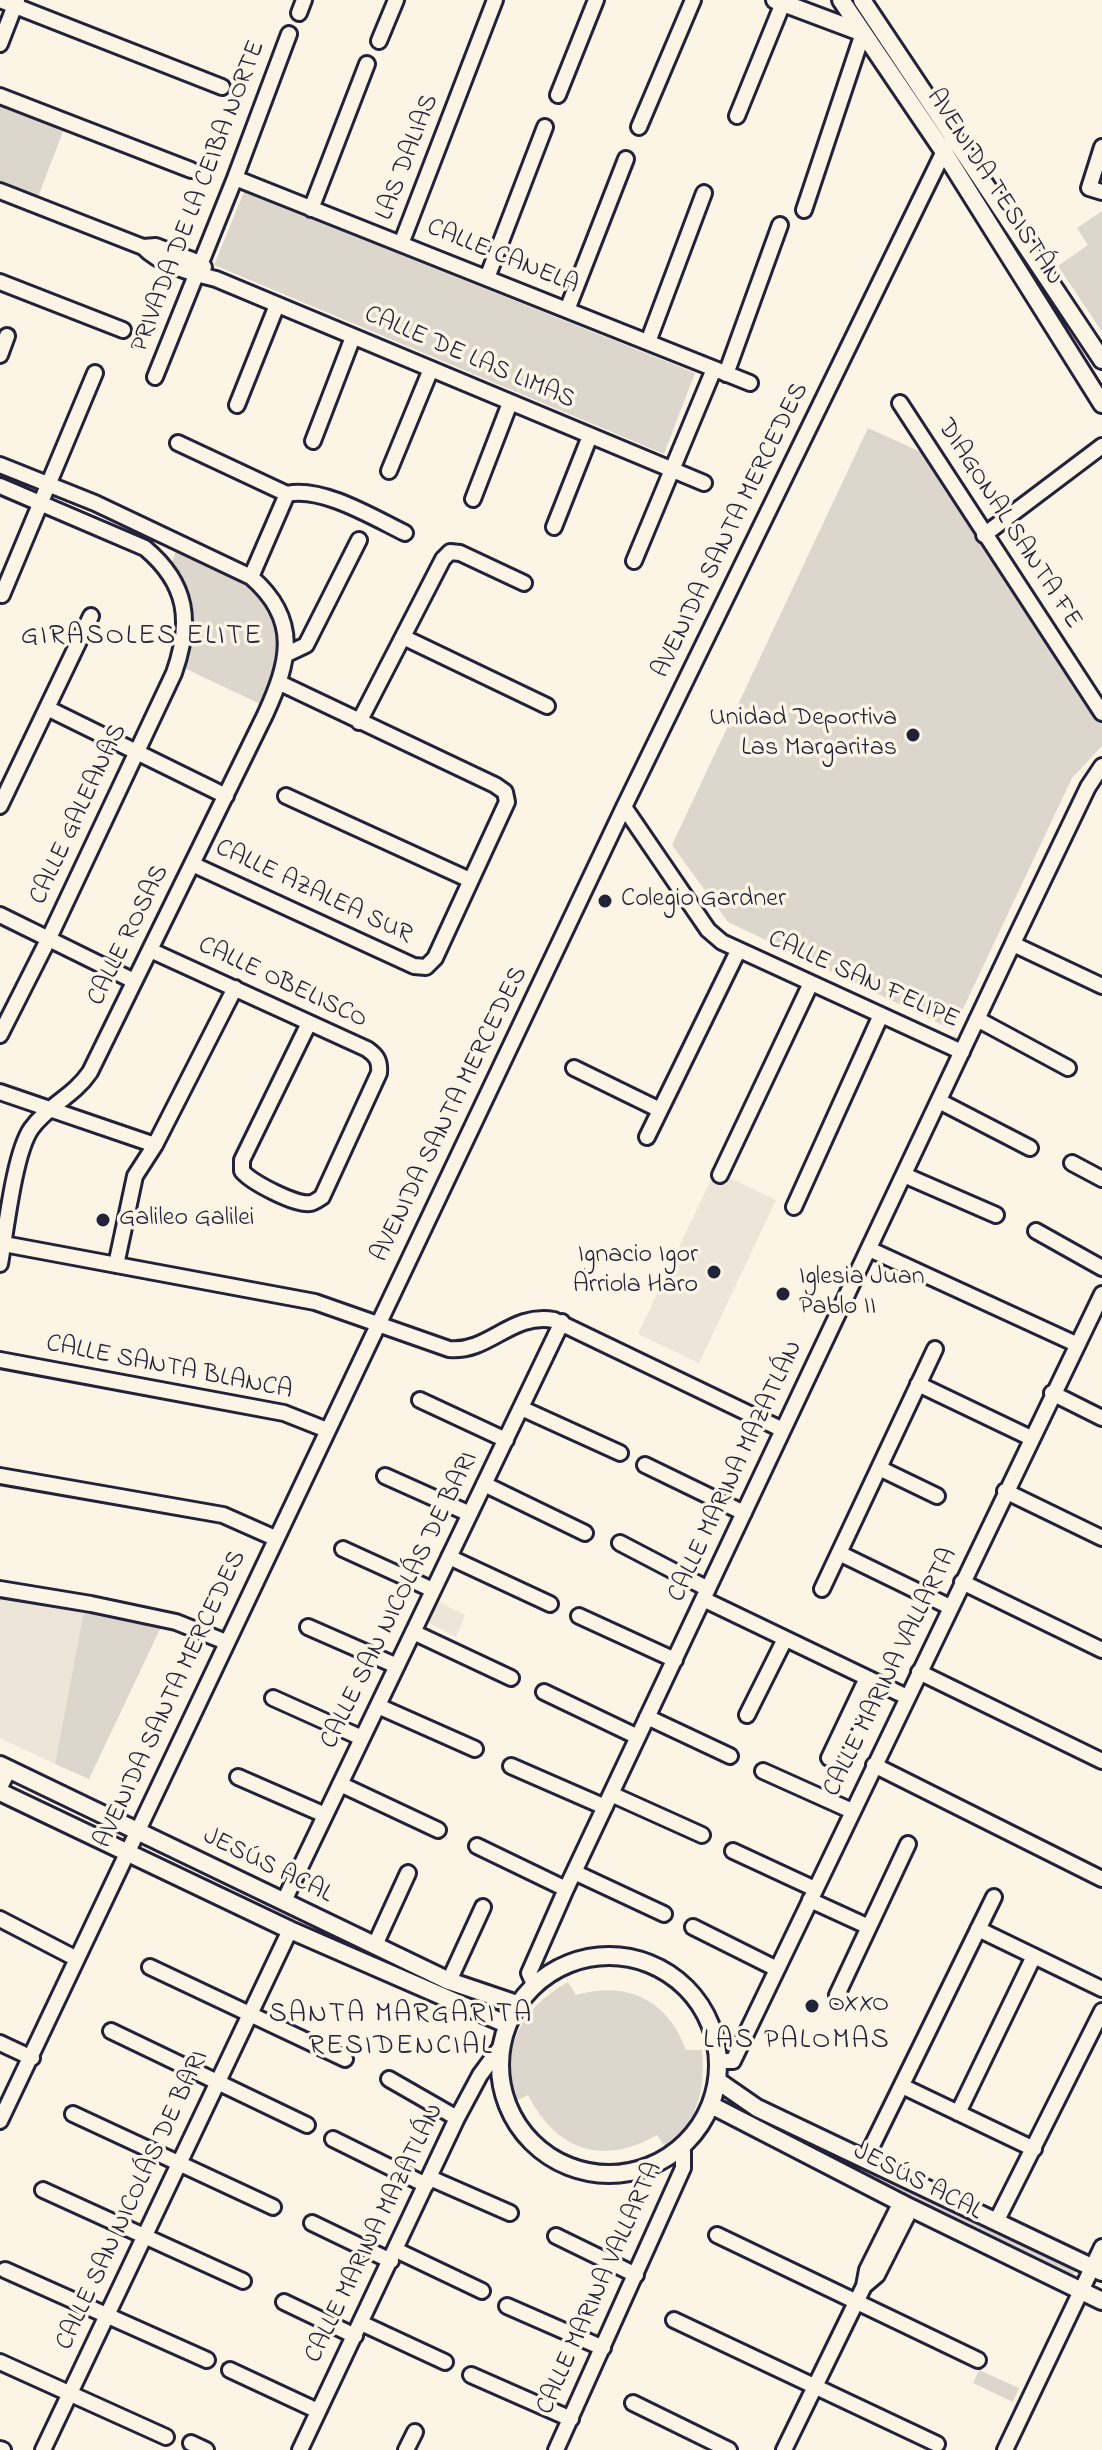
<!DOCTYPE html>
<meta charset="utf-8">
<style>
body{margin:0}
canvas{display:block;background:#fcf5e5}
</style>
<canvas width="1102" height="2450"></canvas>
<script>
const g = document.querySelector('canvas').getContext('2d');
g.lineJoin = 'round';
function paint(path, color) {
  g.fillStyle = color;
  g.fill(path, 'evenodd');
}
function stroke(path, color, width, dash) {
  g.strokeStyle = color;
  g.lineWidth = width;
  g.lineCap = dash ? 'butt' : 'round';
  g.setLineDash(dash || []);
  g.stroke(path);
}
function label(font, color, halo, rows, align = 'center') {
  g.font = font + ' "Indie Flower",sans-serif';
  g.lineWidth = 7;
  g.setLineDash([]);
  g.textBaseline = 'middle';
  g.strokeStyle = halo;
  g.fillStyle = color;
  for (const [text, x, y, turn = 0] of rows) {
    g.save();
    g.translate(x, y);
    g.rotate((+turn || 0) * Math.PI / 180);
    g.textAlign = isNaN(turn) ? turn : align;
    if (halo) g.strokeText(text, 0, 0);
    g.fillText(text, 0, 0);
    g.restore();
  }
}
paint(new Path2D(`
 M 715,1171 L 776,1200 L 699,1363 L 638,1334 Z
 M 0,1596 L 84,1611 L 55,1764 L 0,1738 Z
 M 437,1601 L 465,1615 L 456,1637 L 427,1622 Z`), '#ece5d8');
paint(new Path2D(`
 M 0,100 L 65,126 L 38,197 L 0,182 Z
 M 244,192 L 695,373 L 664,454 L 214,265 Z
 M 1102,211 L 1102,332 L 1058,266 L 1088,245 L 1077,228 Z
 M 868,428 L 923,453 L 1102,724 L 1102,746 L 1072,778 L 953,1030 L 728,922 L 672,845 Z
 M 177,547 C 201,558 229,568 250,584 C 291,614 279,665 260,704 L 180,666 L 186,649 L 170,569 Z
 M 84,1611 L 161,1627 L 89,1779 L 55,1764 Z
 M 568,1982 L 576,1995 C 627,1980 668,2000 686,2050 L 702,2050 C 706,2089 697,2123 666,2148 L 657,2135 C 602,2166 557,2151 528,2095 L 514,2102 C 502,2046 519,2010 568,1982 Z
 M 728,2100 L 733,2102 L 1078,2266 L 1070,2280 L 723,2105 Z
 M 979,2370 L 1019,2388 L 1013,2402 L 973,2383 Z`), '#dcd6cc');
const minor = new Path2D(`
 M 0,0 L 222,87
 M 299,13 L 304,0
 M 379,41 L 396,0
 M 0,44 L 17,0
 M 558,95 L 596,0
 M 0,96 L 191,170
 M 737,116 L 783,3
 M 639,127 L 693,0
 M 1102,147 L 1089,188 L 1102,192
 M 235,178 L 750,383
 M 0,191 L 143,247 L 156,246 L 200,263 L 204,267
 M 311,209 L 367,64
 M 804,210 L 863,33
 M 401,244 L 495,0
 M 143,247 C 160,265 191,273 216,279 L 704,483
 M 487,278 L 545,127
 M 0,282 L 123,330
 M 567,310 L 626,159
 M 648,342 L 704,193
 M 0,355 L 7,336
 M 726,374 L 780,225
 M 155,377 L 235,178 L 289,34
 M 900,403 L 1102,713
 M 237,405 L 277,305
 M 313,441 L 353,337
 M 178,443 L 287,494 C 322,486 374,518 405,533
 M 0,465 L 95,503 L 251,577 C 301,620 289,663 265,715 L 90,1072 C 74,1096 47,1106 31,1129 C 14,1154 6,1231 0,1264
 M 389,471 L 431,369
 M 0,486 L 145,548 C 188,584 192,622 174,673 L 49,938 L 0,1035
 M 473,499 L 510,403
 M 554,527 L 590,436
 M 984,535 L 1102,446
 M 634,561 L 714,369
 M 251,577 L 287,494
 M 2,595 L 95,373
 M 403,637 L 547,706
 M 287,654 L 306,645 L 359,540
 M 47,708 L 226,796
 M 359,722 L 443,559 L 450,552 L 460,553 L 524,583
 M 286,796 L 470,880
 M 0,806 L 91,616
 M 624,807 L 708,930 L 722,942 L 962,1052
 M 192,864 L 414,966 L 426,967 L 435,958 L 507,802 L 505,792 L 495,785 L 280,683
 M 0,915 L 134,981
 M 1013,944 L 1102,986
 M 150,950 L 367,1049 C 377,1056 380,1061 379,1073 L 322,1197 C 319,1199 313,1203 311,1203 C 296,1206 251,1182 242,1171 L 242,1160 L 309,1023
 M 977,1019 L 1068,1068
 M 574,1068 L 660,1110
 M 0,1092 L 155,1145
 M 939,1101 L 1030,1148
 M 647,1137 L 738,951
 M 1072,1163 L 1102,1179
 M 720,1175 L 811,983
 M 904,1175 L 996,1215
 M 794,1207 L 881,1015
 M 1036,1231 L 1102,1268
 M 4,1244 L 315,1302 L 449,1349 C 489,1353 511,1312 554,1320 L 783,1430
 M 869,1249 L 1076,1344
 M 116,1265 L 135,1176 L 155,1145 L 235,988
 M 0,1360 L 284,1413 L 327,1430
 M 918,1384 L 1031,1438
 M 1052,1393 L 1102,1418
 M 420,1400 L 506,1440
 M 521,1408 L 620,1453
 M 645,1465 L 744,1513
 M 879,1468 L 937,1496
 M 0,1476 L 223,1515 L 275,1538
 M 385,1476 L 470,1514
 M 484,1484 L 585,1533
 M 1005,1491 L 1102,1538
 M 620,1543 L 708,1589
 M 343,1549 L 433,1590
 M 839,1553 L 950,1607
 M 449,1557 L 550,1604
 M 962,1582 L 1102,1650
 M 0,1589 L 91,1604 L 176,1622 L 226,1642
 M 822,1589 L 935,1349
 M 703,1599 L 907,1697
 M 579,1616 L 675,1660
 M 308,1627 L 397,1666
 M 413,1632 L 511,1678
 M 919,1672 L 1102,1761
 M 544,1692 L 638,1737
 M 273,1698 L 362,1738
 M 378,1706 L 475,1749
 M 747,1715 L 785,1639
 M 647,1717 L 730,1756
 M 829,1758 L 867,1678
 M 874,1765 L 1102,1879
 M 511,1766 L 605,1807
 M 763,1771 L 852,1811
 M 238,1777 L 325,1815
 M 340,1784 L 438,1830
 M 0,1787 L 9,1769
 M 611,1794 L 702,1835
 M 477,1846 L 566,1889
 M 733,1851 L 815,1889
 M 574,1872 L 664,1914
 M 810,1900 L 869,1927
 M 284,1901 L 562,1322
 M 0,1919 L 77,1959
 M 693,1927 L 777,1969
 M 978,1929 L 1102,1989
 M 375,1945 L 408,1873
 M 150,1967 L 345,2059
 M 449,1981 L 483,1907
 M 534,1984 L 529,1973 L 566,1889 L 1015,939 L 1088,787 L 1102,766
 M 837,1995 L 908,1844
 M 111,2031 L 307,2125
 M 0,2043 L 32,2058
 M 719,2061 L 733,2061 L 1102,1294
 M 389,2079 L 457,2118
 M 902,2086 L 1034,2149
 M 958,2113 L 1034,1956
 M 73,2114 L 273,2207
 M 0,2121 L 624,807 L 947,145
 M 333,2139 L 426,2185
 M 866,2158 L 994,1897
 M 430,2178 L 510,2213
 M 43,2190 L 243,2281
 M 996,2222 L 1102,2011
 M 312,2223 L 391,2261
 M 717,2235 L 978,2360
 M 556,2236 L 636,2275
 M 396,2250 L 482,2291
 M 5,2270 L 207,2360
 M 864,2286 L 877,2275 L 911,2208
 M 284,2302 L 355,2336
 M 507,2306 L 603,2348
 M 674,2320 L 937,2444
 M 361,2323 L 445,2362
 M 0,2362 L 166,2437
 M 230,2370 L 318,2411
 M 471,2375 L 571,2419
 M 633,2403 L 729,2450
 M 191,2443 L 206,2450
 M 0,2449 L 3,2450
 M 43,2450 L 290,1930
 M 300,2450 L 457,2118 L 480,2075 L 500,2048
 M 406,2450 L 415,2432
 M 556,2450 L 683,2168 L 683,2146
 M 784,2450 L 864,2286 L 867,2270 L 901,2202
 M 1005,2450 L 1102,2247`);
const tertiary = new Path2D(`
 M 775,0 L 863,33
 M 841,0 L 944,152 L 1102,404
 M 862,0 L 1102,360
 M 0,1765 L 449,1981 L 517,2004
 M 0,1792 L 290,1930 L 506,2024
 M500 2065a109 109 0 1 1 218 0a109 109 0 1 1-218 0Z
 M 718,2081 L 757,2108 L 1102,2272
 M 711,2105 L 911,2208 L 1102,2301`);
stroke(minor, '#22223b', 20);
stroke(tertiary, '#22223b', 22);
stroke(minor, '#fcf5e5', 14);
stroke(tertiary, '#fcf5e5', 16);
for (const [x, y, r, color] of [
 [913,735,8,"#22223b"],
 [605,901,8,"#22223b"],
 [103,1220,8,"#22223b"],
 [714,1272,8,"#22223b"],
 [783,1294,8,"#22223b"],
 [812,2006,8,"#22223b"]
]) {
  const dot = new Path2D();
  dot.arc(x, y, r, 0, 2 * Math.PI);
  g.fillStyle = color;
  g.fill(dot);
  stroke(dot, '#fcf5e5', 3);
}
label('26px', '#22223b', '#fcf5e5', [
 ["LAS DALIAS",409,158,-69],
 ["AVENIDA TESISTÁN",993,188,57],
 ["PRIVADA DE LA CEIBA NORTE",200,197,-69],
 ["CALLE CANELA",502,258,22],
 ["CALLE DE LAS LIMAS",469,359,23],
 ["DIAGONAL SANTA FE",1008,525,57],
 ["AVENIDA SANTA MERCEDES",732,531,-64],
 ["CALLE GALEANAS",80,815,-65],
 ["CALLE AZALEA SUR",313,893,25],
 ["CALLE ROSAS",130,936,-64],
 ["CALLE SAN FELIPE",863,981,24],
 ["CALLE OBELISCO",282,984,25],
 ["AVENIDA SANTA MERCEDES",451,1115,-64],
 ["CALLE SANTA BLANCA",169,1369,11],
 ["CALLE MARINA MAZATLÁN",737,1472,-65],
 ["CALLE SAN NICOLÁS DE BARI",401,1601,-64],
 ["CALLE MARINA VALLARTA",892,1673,-64],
 ["AVENIDA SANTA MERCEDES",172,1700,-65],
 ["JESÚS ACAL",267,1867,26],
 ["JESÚS ACAL",917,2183,27],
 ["CALLE SAN NICOLÁS DE BARI",134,2201,-65],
 ["CALLE MARINA MAZATLÁN",376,2234,-64],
 ["CALLE MARINA VALLARTA",601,2289,-66]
]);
label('26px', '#22223b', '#fcf5e5', [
 ["Unidad Deportiva",897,720,"right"],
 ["Las Margaritas",897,750,"right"],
 ["Colegio Gardner",621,901],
 ["Galileo Galilei",119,1220],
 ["Ignacio Igor",698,1257,"right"],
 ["Arriola Haro",698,1287,"right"],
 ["Iglesia Juan",799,1279],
 ["Pablo II",799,1309],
 ["OXXO",828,2006]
], 'left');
g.letterSpacing = '2px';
label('28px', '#22223b', '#fcf5e5', [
 ["GIRASOLES ELITE",142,638],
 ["SANTA MARGARITA",401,2016],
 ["RESIDENCIAL",401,2048],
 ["LAS PALOMAS",797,2042]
]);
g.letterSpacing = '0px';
</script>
